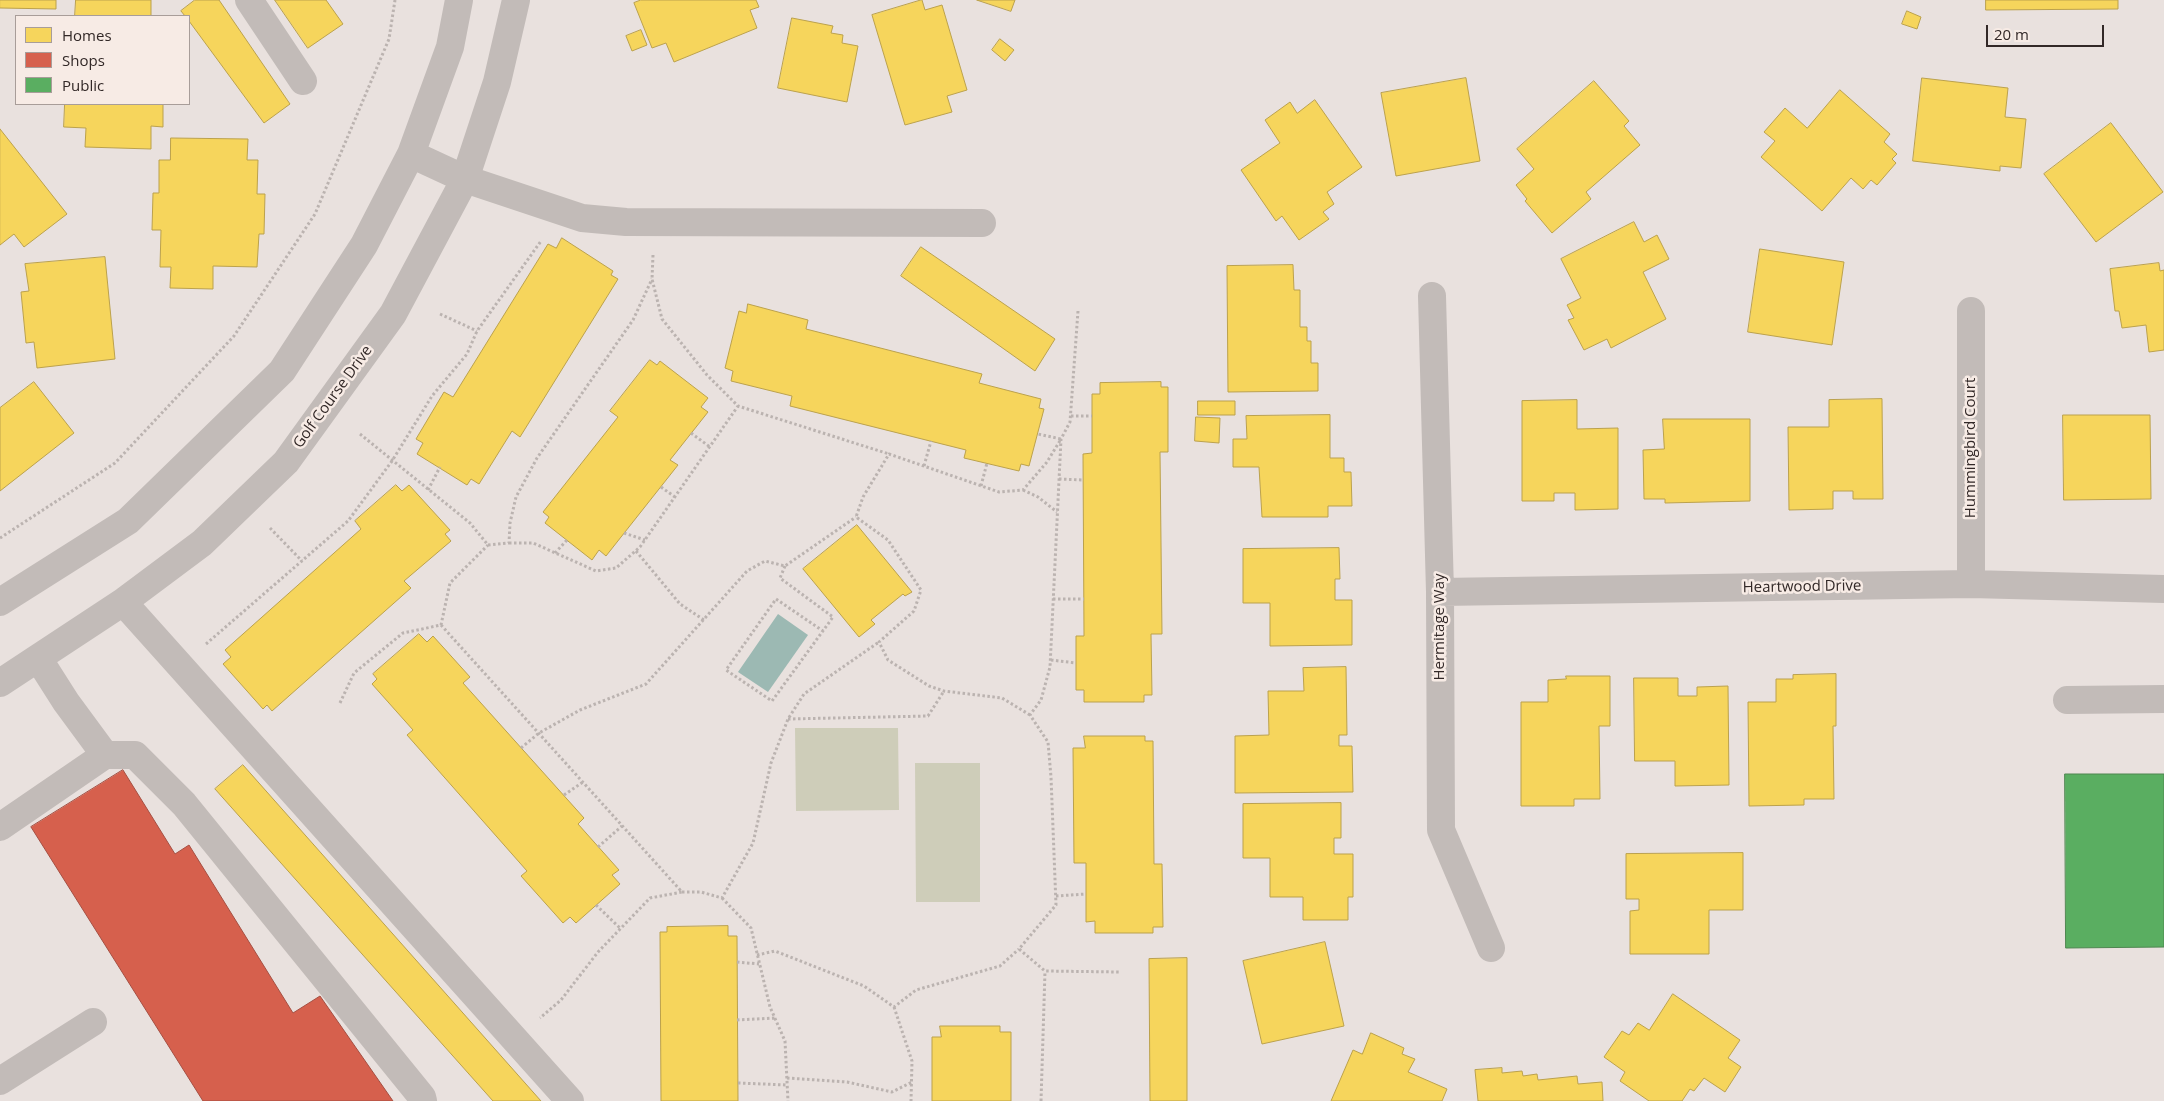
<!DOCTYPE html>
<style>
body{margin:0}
#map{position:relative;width:2164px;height:1101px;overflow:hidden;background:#e9e1de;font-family:"Open Sans",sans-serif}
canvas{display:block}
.legend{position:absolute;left:15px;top:15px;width:175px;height:90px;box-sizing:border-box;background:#f7ebe5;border:1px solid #a89d99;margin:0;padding:6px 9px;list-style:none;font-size:15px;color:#322827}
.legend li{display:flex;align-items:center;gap:10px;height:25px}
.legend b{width:25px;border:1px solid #a89d99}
.scale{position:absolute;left:1986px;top:25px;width:118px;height:22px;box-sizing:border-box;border:2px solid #322827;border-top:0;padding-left:6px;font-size:15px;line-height:18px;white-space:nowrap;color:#322827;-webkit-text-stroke:4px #f7ebe5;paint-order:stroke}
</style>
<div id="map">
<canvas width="2164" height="1101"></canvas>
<ul class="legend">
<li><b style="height:14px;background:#f6d55c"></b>Homes</li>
<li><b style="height:14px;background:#d6604d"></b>Shops</li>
<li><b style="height:14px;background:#5aae61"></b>Public</li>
</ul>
<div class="scale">20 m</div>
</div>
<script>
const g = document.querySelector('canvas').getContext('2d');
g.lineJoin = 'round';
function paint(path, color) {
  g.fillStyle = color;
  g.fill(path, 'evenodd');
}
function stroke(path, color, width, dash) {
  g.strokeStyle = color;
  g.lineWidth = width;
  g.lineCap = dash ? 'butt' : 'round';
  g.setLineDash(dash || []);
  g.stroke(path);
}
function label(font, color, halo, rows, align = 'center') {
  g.font = font + ' "Open Sans",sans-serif';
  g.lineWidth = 5;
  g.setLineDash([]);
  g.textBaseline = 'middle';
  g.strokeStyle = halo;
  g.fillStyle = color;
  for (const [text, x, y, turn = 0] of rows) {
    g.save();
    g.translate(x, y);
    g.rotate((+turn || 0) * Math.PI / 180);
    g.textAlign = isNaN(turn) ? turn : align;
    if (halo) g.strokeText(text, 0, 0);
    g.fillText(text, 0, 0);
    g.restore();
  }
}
paint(new Path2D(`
 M 795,728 L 898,728 L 899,810 L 796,811 Z
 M 915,763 L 980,763 L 980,902 L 916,902 Z`), '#cecdb9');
paint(new Path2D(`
 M 778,614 L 808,635 L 768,692 L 738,672 Z`), '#9cb9b3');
const homes = new Path2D(`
 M 0,0 L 56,0 L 56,9 L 0,8 Z
 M 76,0 L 151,0 L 151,16 L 75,16 Z
 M 195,0 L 219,0 L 290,104 L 264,123 L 189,21 L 189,16 L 185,16 L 181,11 Z
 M 275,0 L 326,0 L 343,24 L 308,48 Z
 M 641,0 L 756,0 L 759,7 L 750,10 L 757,28 L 674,62 L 666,43 L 652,48 L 634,3 Z
 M 922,0 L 925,10 L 942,5 L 967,90 L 947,96 L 952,112 L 905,125 L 872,15 Z
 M 977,0 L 1015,0 L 1011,11 Z
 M 1986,0 L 2118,0 L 2118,9 L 1986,10 Z
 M 1907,11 L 1921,17 L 1917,29 L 1902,24 Z
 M 792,18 L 833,26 L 831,33 L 843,35 L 842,43 L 858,46 L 847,102 L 778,88 Z
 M 641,30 L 647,45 L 632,51 L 626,36 Z
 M 1000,39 L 1014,50 L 1005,61 L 992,50 Z
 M 1466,78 L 1480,161 L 1396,176 L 1381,93 Z
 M 1922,78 L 2008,88 L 2005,117 L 2026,119 L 2021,168 L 2000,166 L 2000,171 L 1913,161 Z
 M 1594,81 L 1629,121 L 1624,126 L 1640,145 L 1586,192 L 1591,199 L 1552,233 L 1525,201 L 1527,199 L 1516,185 L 1534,169 L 1517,149 Z
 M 1840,90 L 1890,134 L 1884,142 L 1897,154 L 1892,159 L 1896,163 L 1877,185 L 1871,180 L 1863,189 L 1851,178 L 1822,211 L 1761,157 L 1775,141 L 1764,132 L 1785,108 L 1807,128 Z
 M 1315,100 L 1362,167 L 1327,192 L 1334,204 L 1323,212 L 1329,219 L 1299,240 L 1282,216 L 1276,221 L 1241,170 L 1280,143 L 1265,120 L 1290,102 L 1297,113 Z
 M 65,104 L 163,104 L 163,127 L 151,126 L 151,149 L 85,147 L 86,128 L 64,127 Z
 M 2111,123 L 2163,192 L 2096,242 L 2044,174 Z
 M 0,129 L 67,214 L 24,247 L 14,234 L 0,245 Z
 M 171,138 L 248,139 L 247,160 L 258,160 L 257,194 L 265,194 L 264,234 L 259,234 L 257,267 L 213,266 L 213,289 L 170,288 L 171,267 L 160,267 L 161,230 L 152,230 L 153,193 L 159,193 L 159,160 L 170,160 Z
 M 1634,222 L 1644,242 L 1657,235 L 1669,259 L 1643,272 L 1666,319 L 1611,348 L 1607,339 L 1584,350 L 1568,320 L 1574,318 L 1567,305 L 1581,298 L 1561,259 Z
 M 562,238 L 613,271 L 611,275 L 618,279 L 520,437 L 512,431 L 479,484 L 471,479 L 467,485 L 417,454 L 423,443 L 416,439 L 444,392 L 453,397 L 548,244 L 556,248 Z
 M 921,247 L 1055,339 L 1035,371 L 901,276 Z
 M 1760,249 L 1844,262 L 1832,345 L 1748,332 Z
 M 105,257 L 115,359 L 37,368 L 34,342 L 26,343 L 21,292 L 29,291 L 25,264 Z
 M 2159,263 L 2160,271 L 2164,270 L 2164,350 L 2149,352 L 2146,325 L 2122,328 L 2119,311 L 2115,311 L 2110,269 Z
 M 1293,265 L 1294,290 L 1300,290 L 1300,327 L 1307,327 L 1307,341 L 1311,341 L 1311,363 L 1318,363 L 1318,391 L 1228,392 L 1227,266 Z
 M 748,304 L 808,320 L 806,329 L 982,374 L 979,383 L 1041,399 L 1039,408 L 1044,409 L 1029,466 L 1021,464 L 1019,471 L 964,458 L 966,450 L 790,406 L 792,396 L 731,381 L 733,371 L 725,368 L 739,311 L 746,313 Z
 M 650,360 L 657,365 L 660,361 L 708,398 L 701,407 L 708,412 L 670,460 L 678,465 L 606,556 L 599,550 L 592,560 L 545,523 L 549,517 L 543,512 L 618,417 L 610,411 Z
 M 34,382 L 74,433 L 0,491 L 0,408 Z
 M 1161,382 L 1161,387 L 1168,387 L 1168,452 L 1160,452 L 1162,634 L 1151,634 L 1152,695 L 1144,695 L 1144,702 L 1084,702 L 1084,690 L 1076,690 L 1076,636 L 1084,636 L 1083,454 L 1092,453 L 1092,394 L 1100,394 L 1100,383 Z
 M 1882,399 L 1883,499 L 1853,499 L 1853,491 L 1833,491 L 1833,509 L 1789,510 L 1788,427 L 1829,427 L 1829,400 Z
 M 1577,400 L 1577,429 L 1618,428 L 1618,509 L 1575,510 L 1575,493 L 1554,493 L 1554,501 L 1522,501 L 1522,401 Z
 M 1198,401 L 1235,401 L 1235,415 L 1198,415 Z
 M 1330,415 L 1330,458 L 1344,458 L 1344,472 L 1351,472 L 1352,506 L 1328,506 L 1328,517 L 1262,517 L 1259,467 L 1233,467 L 1233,439 L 1247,439 L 1246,416 Z
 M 2063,415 L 2150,415 L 2151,499 L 2064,500 Z
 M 1196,417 L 1220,418 L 1219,443 L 1195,441 Z
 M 1663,419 L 1750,419 L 1750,501 L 1665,503 L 1665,499 L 1644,499 L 1643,450 L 1664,449 Z
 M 396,485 L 402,491 L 409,485 L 450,530 L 445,534 L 451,541 L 404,581 L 411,588 L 272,711 L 267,705 L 263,709 L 223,664 L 231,657 L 225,650 L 361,529 L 355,521 Z
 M 857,525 L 912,592 L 905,596 L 903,594 L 871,620 L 875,624 L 859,637 L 803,569 Z
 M 1339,548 L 1340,579 L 1335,579 L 1335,600 L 1352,600 L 1352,645 L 1270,646 L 1270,603 L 1243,603 L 1243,549 Z
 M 419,634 L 427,642 L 433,636 L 470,677 L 463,683 L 584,818 L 578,824 L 619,870 L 612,875 L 620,884 L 576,923 L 570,917 L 563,923 L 521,876 L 527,871 L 407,735 L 413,730 L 372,684 L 377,679 L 373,674 Z
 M 1346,667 L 1347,735 L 1339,735 L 1339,746 L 1352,746 L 1353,792 L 1235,793 L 1235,736 L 1269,735 L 1268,691 L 1304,691 L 1303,668 Z
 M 1836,674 L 1836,726 L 1833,726 L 1834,799 L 1804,799 L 1804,805 L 1749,806 L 1748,702 L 1776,702 L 1776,679 L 1793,679 L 1793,675 Z
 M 1566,676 L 1610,676 L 1610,726 L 1599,726 L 1600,799 L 1574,799 L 1574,806 L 1521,806 L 1521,702 L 1548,702 L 1548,680 L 1566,679 Z
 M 1634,678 L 1678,678 L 1678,696 L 1697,696 L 1697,687 L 1728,686 L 1729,785 L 1675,786 L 1675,761 L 1635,761 Z
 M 1084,736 L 1145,736 L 1145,741 L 1153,741 L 1154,864 L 1162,864 L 1163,927 L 1153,927 L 1153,933 L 1095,933 L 1095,921 L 1086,922 L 1086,863 L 1074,863 L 1073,748 L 1085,748 Z
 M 243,765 L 541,1101 L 493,1101 L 215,789 Z
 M 1341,803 L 1341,838 L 1334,838 L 1334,854 L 1353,854 L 1353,897 L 1348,897 L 1348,920 L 1303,920 L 1303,897 L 1270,897 L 1270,858 L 1243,858 L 1243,804 Z
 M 1743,853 L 1743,910 L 1709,910 L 1709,954 L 1630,954 L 1630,911 L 1639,910 L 1639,899 L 1626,899 L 1626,854 Z
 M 728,926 L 728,936 L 737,936 L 738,1101 L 661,1101 L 660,932 L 667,932 L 667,927 Z
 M 1325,942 L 1344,1026 L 1262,1044 L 1243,961 Z
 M 1187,958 L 1187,1101 L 1150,1101 L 1149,959 Z
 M 1673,994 L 1740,1040 L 1728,1058 L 1741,1067 L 1725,1092 L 1704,1078 L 1694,1091 L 1690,1089 L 1682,1101 L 1649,1101 L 1620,1081 L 1625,1072 L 1604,1057 L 1622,1031 L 1629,1035 L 1638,1023 L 1649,1030 Z
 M 940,1026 L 1000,1026 L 1000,1032 L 1011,1032 L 1011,1101 L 932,1101 L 932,1037 L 941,1037 Z
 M 1371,1033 L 1404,1048 L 1402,1054 L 1415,1059 L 1408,1072 L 1447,1089 L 1442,1101 L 1331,1101 L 1353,1050 L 1362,1054 Z
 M 1502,1068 L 1502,1073 L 1522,1071 L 1523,1076 L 1537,1074 L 1538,1080 L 1577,1076 L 1578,1084 L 1602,1082 L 1603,1101 L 1478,1101 L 1475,1070 Z`);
paint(homes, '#f6d55c');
stroke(homes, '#bba14c', 1);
const shops = new Path2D(`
 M 123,770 L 175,854 L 189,845 L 293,1013 L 320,996 L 393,1101 L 203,1101 L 31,827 Z`);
paint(shops, '#d6604d');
stroke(shops, '#a54f42', 1);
const public = new Path2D(`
 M 2065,774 L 2164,774 L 2164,947 L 2066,948 Z`);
paint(public, '#5aae61');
stroke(public, '#4e8650', 1);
stroke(new Path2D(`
 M 653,255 L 652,279 L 662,319 L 707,375 L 738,406 L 889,454
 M 1078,311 L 1070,422 L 1061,439 L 1050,667 L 1041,700 L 1030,715 L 1048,742 L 1051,777 L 1056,905 L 1019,949 L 1045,971 L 1120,972
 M 440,314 L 477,331
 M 1071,416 L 1092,416
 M 691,433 L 710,447
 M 360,434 L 470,523 L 488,545 L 509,543 L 510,523 L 516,497 L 537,458 L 633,320 L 652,279
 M 924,466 L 931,441
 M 1059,479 L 1083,480
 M 981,486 L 987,463
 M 661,487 L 675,497
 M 428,490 L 440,467
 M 1023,490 L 1038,497 L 1057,512
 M 270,528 L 302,561
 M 624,533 L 645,540
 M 0,538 L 115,463 L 234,336 L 315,214 L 389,39 L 395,0
 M 509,543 L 533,543 L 596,571 L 616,568 L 640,547 L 738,406
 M 636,551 L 680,604 L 704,620
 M 555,553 L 567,540
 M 785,566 L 780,578 L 833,617 L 772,701 L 726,670 L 776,599 L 823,631
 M 1053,599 L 1084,599
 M 441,625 L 682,892 L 650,898 L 598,952 L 561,1000 L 540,1018
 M 206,644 L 348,521 L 392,461 L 432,396 L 467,354 L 477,331 L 541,241
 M 1051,660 L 1076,663
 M 340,703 L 354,673 L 403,633 L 441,625 L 450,583 L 488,545
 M 1030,715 L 1002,698 L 944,691 L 929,686 L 888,660 L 879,642 L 914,611 L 921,590 L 888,540 L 856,517 L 863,497 L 889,454 L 999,492 L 1023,490 L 1047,462 L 1061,439 L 1038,434
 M 788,719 L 928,716 L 944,691
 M 521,748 L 539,733 L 580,710 L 646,684 L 747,571 L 765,561 L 785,566 L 856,517
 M 564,795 L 583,782
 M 598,847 L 622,826
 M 682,892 L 701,892 L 722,898 L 753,843 L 771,763 L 788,719 L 804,694 L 879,642
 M 1056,896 L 1086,894
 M 722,898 L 751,928 L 770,1007 L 785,1041 L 788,1101
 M 596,905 L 621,929
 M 757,955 L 775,951 L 864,986 L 894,1007 L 916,990 L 1000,966 L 1019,949
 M 737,962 L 759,964
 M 894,1007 L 912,1061 L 911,1101
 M 737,1020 L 775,1018
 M 787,1078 L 847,1082 L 892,1092 L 912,1082
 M 738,1083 L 787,1085
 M 1041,1101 L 1045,971`), '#bbb3b0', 3, [2.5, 2.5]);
stroke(new Path2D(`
 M 249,0 L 303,81
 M 411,154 L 465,179 L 582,218 L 626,222 L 982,223
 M 1432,296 L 1440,592 L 1441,830 L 1491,948
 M 1971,584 L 1971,311
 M 1440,592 L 1971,584 L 2164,589
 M 0,602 L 128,521 L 282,371 L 364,245 L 411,154 L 450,47 L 459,0
 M 123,602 L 570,1101
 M 0,683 L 123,602 L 202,543 L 286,462 L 393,314 L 465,179 L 497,82 L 516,0
 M 2067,700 L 2164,699
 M 105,755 L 135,755 L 184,804 L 422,1097 L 423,1101
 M 0,827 L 105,755 L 66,702 L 38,658
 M 0,1081 L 93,1022`), '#c2bbb8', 28);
label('15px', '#322827', '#f7ebe5', [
 ["Golf Course Drive",333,397,-54],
 ["Hummingbird Court",1971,448,-90],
 ["Heartwood Drive",1802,587,-1],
 ["Hermitage Way",1440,627,-90]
]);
</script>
